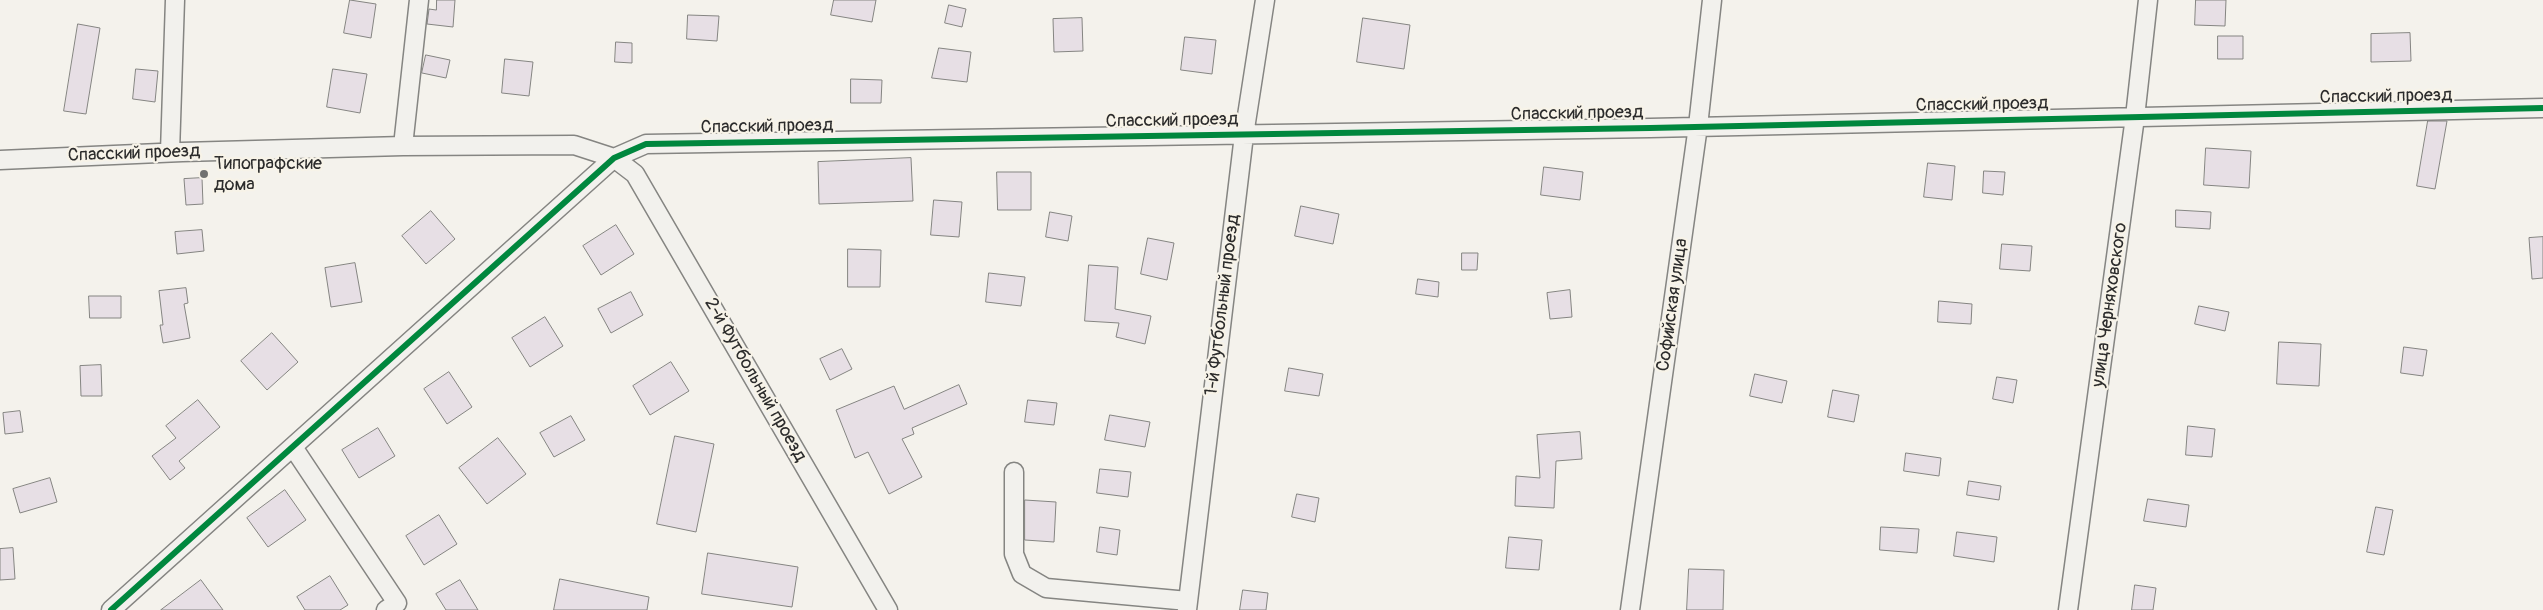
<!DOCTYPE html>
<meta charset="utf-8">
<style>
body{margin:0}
canvas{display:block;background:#f4f2ec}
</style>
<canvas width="2543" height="610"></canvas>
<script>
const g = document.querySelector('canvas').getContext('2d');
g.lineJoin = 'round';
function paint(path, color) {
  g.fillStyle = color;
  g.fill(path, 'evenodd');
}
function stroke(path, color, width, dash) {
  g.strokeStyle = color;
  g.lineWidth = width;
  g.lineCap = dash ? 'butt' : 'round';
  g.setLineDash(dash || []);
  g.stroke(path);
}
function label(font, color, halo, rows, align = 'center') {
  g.font = font + ' Pangolin,sans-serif';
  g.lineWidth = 4.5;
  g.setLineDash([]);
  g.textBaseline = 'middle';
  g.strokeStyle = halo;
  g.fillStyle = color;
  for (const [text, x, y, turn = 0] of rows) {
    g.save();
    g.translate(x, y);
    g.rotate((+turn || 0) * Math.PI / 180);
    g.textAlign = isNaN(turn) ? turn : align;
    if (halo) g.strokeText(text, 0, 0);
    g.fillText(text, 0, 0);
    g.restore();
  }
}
const building = new Path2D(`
 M 350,0 L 376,4 L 371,38 L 344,33 Z
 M 437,0 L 455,0 L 453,27 L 427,24 L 429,9 L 436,10 Z
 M 834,0 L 876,0 L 872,22 L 831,15 Z
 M 2196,0 L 2226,0 L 2225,26 L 2195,25 Z
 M 949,5 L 966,9 L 962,27 L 945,23 Z
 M 688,15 L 719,16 L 717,41 L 687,39 Z
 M 1082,18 L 1083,51 L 1054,52 L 1053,19 Z
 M 1363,18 L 1410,25 L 1404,69 L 1357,62 Z
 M 78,24 L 100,28 L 86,114 L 64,111 Z
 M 2410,33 L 2411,61 L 2371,62 L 2371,34 Z
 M 2218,36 L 2243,36 L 2243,59 L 2218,59 Z
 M 1185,37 L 1216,40 L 1212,74 L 1181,70 Z
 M 616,42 L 632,43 L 632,63 L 615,62 Z
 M 939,48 L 971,52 L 967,82 L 932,78 Z
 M 426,55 L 450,60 L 446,78 L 422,73 Z
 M 505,59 L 533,62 L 529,96 L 502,93 Z
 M 136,69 L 158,71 L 155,102 L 133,99 Z
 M 333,69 L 367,74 L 360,113 L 327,107 Z
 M 851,79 L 882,80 L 881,103 L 851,103 Z
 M 2428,121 L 2447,121 L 2435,189 L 2417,186 Z
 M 2206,148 L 2251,151 L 2249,188 L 2204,185 Z
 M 911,158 L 913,201 L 819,204 L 818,162 Z
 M 1928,163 L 1955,166 L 1952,200 L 1924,197 Z
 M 1544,167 L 1583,172 L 1580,200 L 1541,195 Z
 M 1984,171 L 2005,172 L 2003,195 L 1983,193 Z
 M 997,172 L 1031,172 L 1031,210 L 998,210 Z
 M 202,178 L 203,204 L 186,205 L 184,179 Z
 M 934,200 L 962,202 L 959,237 L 931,235 Z
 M 1301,206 L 1339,214 L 1333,244 L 1295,236 Z
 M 2176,210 L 2211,212 L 2210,229 L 2176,227 Z
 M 431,211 L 455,239 L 426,264 L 402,236 Z
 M 1050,212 L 1072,216 L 1068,241 L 1046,237 Z
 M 616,225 L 634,254 L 601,275 L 583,246 Z
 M 202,230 L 204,251 L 177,254 L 175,232 Z
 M 2543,237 L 2543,278 L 2532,279 L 2529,238 Z
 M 1148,238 L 1174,243 L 1167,280 L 1141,274 Z
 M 2002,244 L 2032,246 L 2030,271 L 2000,269 Z
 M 848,249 L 881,250 L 880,287 L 848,287 Z
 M 1462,253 L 1478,253 L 1477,270 L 1462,270 Z
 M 355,263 L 362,302 L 331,307 L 325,268 Z
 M 1089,265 L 1118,267 L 1115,309 L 1151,316 L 1145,344 L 1116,337 L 1119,323 L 1085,321 Z
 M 989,273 L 1025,277 L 1021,306 L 986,302 Z
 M 1418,279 L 1439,282 L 1438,297 L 1416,294 Z
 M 186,288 L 188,303 L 184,304 L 190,338 L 163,343 L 160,325 L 163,325 L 159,291 Z
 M 1570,290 L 1572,317 L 1550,319 L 1547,293 Z
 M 631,292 L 643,315 L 611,333 L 598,309 Z
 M 89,296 L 121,296 L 121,318 L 90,318 Z
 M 1939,301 L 1972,304 L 1971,324 L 1938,322 Z
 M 2199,306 L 2229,312 L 2225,331 L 2195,324 Z
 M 545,317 L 563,346 L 530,367 L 512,338 Z
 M 272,333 L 298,362 L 267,390 L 241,361 Z
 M 2279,342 L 2321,344 L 2319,386 L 2277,384 Z
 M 2404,347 L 2427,350 L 2423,376 L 2401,373 Z
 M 842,349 L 852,369 L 830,380 L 820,359 Z
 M 671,362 L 689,391 L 650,415 L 633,386 Z
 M 101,365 L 102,396 L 81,396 L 80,366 Z
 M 1289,368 L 1323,374 L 1319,396 L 1285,391 Z
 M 449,372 L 472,407 L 447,424 L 424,389 Z
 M 1755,374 L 1787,381 L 1782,403 L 1750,396 Z
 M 1997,377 L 2017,380 L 2013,403 L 1993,399 Z
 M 959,385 L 967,404 L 912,428 L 914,434 L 902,439 L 922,477 L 889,494 L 868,452 L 855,458 L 836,410 L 894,386 L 904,409 Z
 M 1833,390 L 1859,395 L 1854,422 L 1828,417 Z
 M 198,400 L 220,427 L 179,461 L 185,468 L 170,480 L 152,456 L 176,438 L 166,426 Z
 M 1028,400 L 1057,403 L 1054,425 L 1025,422 Z
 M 20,411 L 23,432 L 5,434 L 3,413 Z
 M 1110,415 L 1150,422 L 1145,447 L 1105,440 Z
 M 571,416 L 585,440 L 554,457 L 540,433 Z
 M 2188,426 L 2215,429 L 2212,457 L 2186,455 Z
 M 378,428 L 395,456 L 359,478 L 342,450 Z
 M 1580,432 L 1582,459 L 1556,461 L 1554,508 L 1515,506 L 1516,476 L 1540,478 L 1537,435 Z
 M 675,436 L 714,444 L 696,532 L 657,524 Z
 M 498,438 L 526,474 L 487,504 L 459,468 Z
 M 1906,453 L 1941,458 L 1939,476 L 1904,471 Z
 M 1100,469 L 1131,472 L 1128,497 L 1097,493 Z
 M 50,478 L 57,502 L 20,513 L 13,489 Z
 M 1969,481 L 2001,486 L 1999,500 L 1967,495 Z
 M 285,490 L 306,520 L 268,547 L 247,518 Z
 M 1297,494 L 1319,498 L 1315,522 L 1292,517 Z
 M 2148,499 L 2189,505 L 2186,527 L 2144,521 Z
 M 1025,500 L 1056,502 L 1054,542 L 1025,540 Z
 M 2376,507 L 2393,510 L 2384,555 L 2367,552 Z
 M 439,515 L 457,544 L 424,565 L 406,536 Z
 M 1100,527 L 1120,530 L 1117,555 L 1097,552 Z
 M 1881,527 L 1919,529 L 1917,553 L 1880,550 Z
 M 1957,532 L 1997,537 L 1994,562 L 1954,556 Z
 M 1509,537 L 1542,540 L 1539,570 L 1506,568 Z
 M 13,548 L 15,579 L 0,580 L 0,549 Z
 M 708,553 L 798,567 L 792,607 L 702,594 Z
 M 1689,569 L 1724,570 L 1723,610 L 1687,610 Z
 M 330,576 L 348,605 L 340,610 L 305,610 L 297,597 Z
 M 560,579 L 649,597 L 647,610 L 554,610 Z
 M 201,580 L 223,610 L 161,610 Z
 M 460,580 L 478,610 L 446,610 L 436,594 Z
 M 2135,585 L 2156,588 L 2153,610 L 2132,610 Z
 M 1243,590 L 1268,593 L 1266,610 L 1240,610 Z`);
paint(building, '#e7dfe5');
stroke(building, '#858582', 1);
const minor = new Path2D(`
 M 403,146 L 419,0
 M 170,152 L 175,0
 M 0,160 L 182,152 L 403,146 L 574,145 L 614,158 L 635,174 L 888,610
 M 293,447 L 397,603 L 386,610
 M 1014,472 L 1014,554 L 1022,574 L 1046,588 L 1188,601
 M 111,610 L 614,158 L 646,144 L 1650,128 L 2543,108
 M 1187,610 L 1244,135 L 1265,0
 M 1630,610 L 1698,126 L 1712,0
 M 2068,610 L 2135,117 L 2148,0`);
stroke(minor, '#858582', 21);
stroke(minor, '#f2f1ed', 18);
stroke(new Path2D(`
 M 111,610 L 614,158 L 646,144 L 1650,128 L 2543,108`), '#00873e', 6);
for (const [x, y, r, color] of [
 [204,174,5,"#71716f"]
]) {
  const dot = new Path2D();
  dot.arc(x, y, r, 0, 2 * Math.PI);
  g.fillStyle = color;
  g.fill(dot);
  stroke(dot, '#f7f3e8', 2);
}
label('18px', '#2b2b2b', '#f7f3e8', [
 ["Спасский проезд",2386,97,-1],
 ["Спасский проезд",1982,105,-1],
 ["Спасский проезд",1577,114,-1],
 ["Спасский проезд",1172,121,-1],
 ["Спасский проезд",767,127,-1],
 ["Спасский проезд",134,154,-2],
 ["1-й Футбольный проезд",1223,305,-83],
 ["Софийская улица",1673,305,-82],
 ["улица Черняховского",2110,305,-82],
 ["2-й Футбольный проезд",755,380,60]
]);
label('18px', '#2b2b2b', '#f7f3e8', [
 ["Типографские",214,164],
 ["дома",214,185]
], 'left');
</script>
